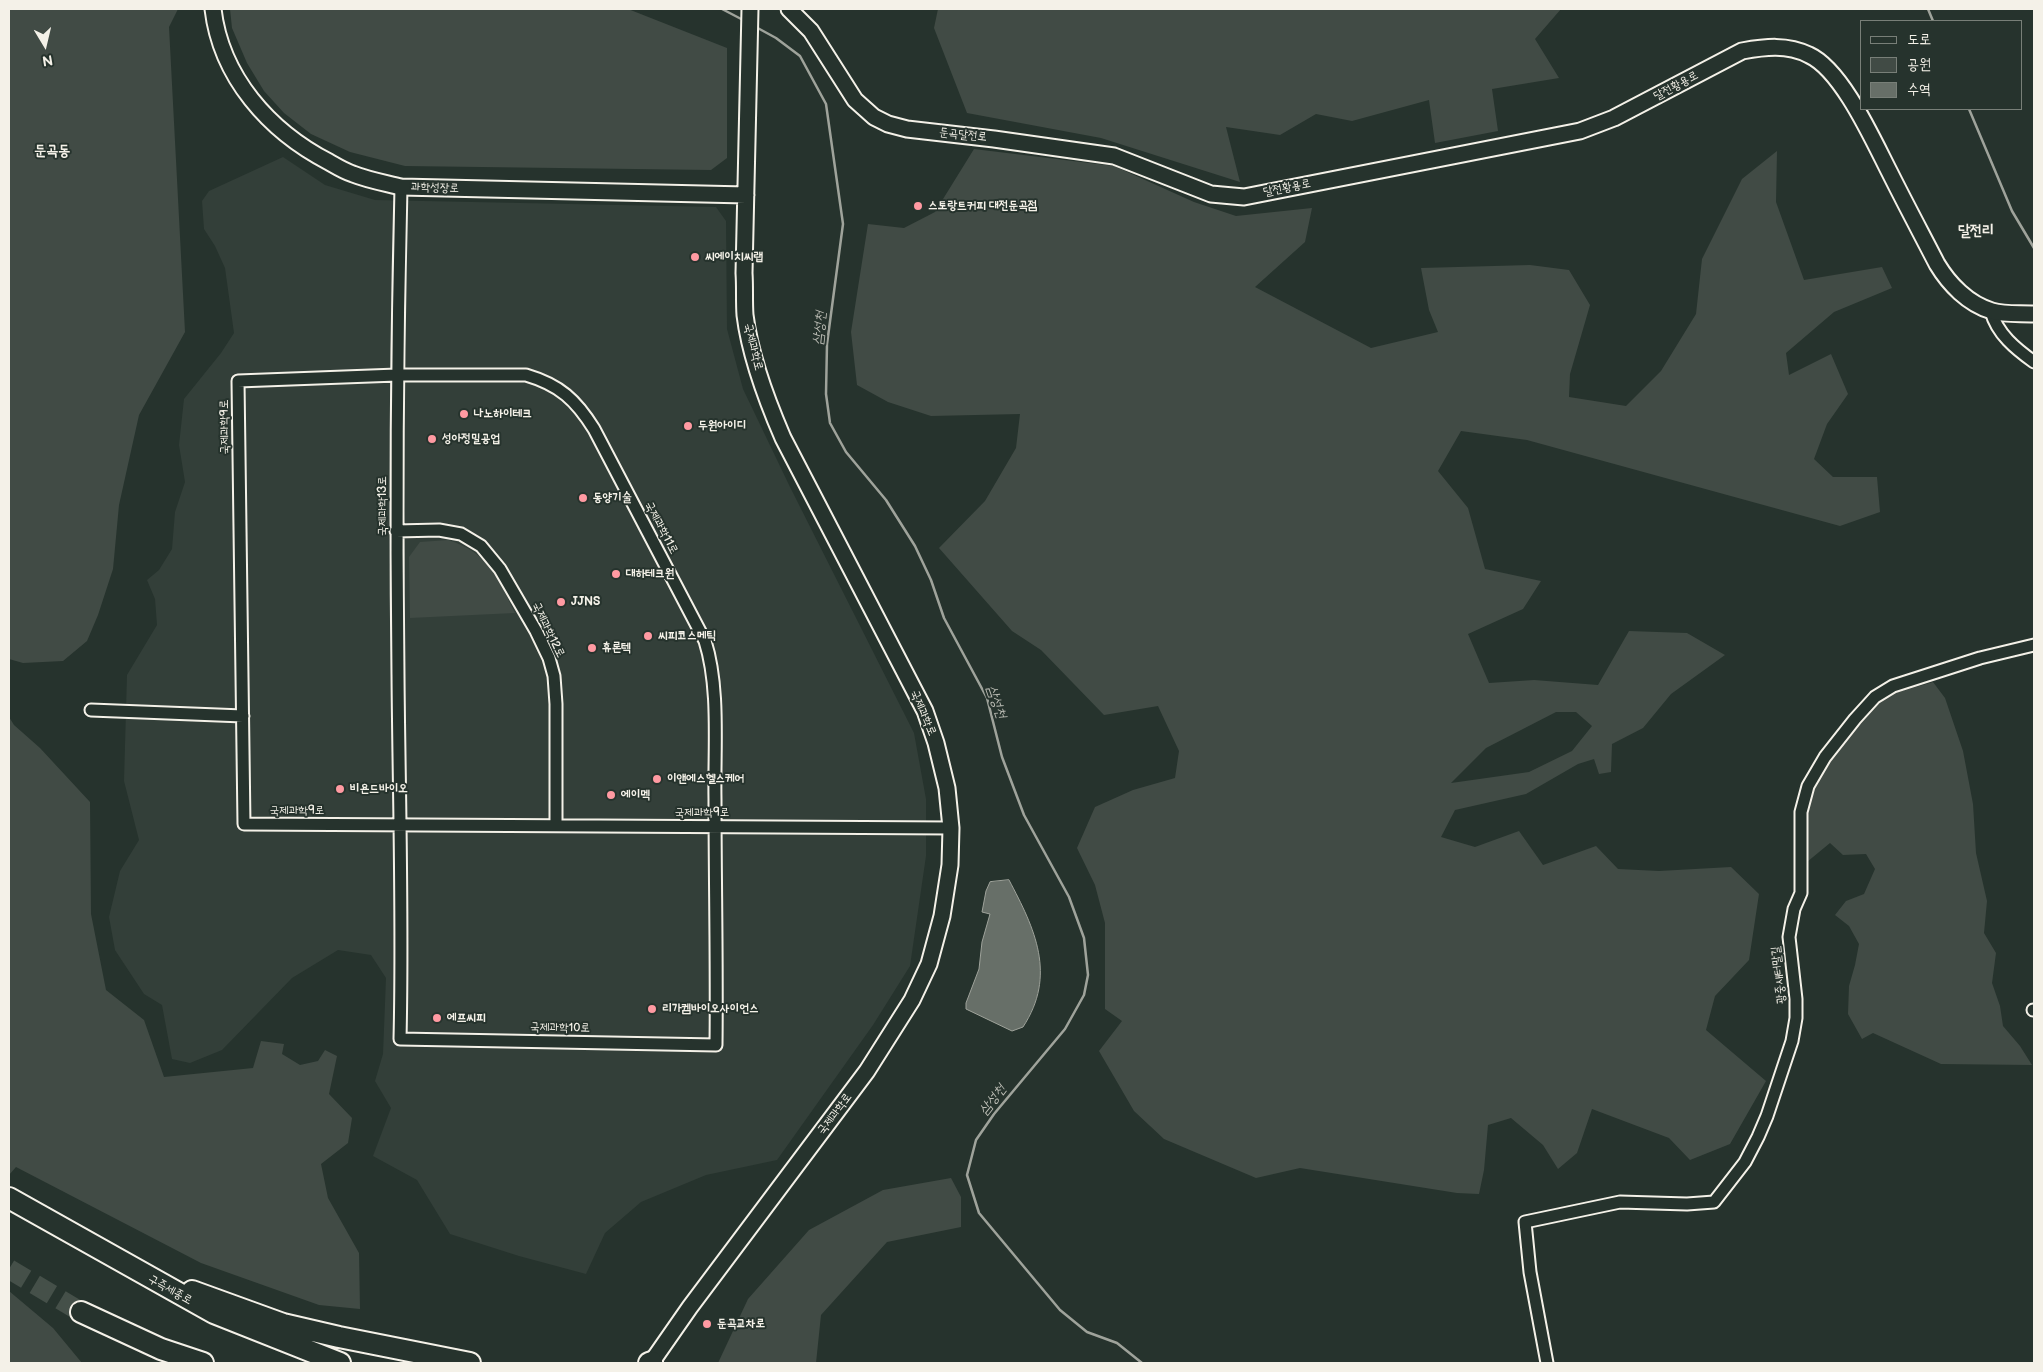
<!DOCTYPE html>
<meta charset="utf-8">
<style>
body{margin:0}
#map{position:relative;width:2043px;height:1372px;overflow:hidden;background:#26332d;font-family:"Balsamiq Sans","Poor Story",sans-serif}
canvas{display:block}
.frame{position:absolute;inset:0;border:10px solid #f4f1e8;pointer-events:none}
.legend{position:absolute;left:1860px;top:20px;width:162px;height:90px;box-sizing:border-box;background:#26332d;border:1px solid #787f78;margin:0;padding:6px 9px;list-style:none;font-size:15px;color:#f4f1e8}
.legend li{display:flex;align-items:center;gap:10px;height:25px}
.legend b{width:25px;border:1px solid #787f78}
.north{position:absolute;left:20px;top:20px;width:50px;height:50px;-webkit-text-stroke:4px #26332d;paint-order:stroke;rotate:171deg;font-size:14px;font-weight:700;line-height:20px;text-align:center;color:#f4f1e8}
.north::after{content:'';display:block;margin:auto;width:18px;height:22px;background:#f4f1e8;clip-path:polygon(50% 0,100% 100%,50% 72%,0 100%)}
</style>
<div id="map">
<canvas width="2043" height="1372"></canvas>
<div class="frame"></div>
<ul class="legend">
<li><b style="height:6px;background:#26332d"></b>도로</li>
<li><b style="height:14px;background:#414b45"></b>공원</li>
<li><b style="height:14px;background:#676f68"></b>수역</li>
</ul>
<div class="north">N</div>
</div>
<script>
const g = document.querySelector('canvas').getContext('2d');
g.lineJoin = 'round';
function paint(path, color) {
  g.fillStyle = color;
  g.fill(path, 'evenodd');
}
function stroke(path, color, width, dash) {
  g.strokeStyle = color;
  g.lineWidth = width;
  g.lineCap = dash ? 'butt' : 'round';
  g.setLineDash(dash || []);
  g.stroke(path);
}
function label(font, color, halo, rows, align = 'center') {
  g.font = font + ' "Balsamiq Sans","Poor Story",sans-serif';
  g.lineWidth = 4;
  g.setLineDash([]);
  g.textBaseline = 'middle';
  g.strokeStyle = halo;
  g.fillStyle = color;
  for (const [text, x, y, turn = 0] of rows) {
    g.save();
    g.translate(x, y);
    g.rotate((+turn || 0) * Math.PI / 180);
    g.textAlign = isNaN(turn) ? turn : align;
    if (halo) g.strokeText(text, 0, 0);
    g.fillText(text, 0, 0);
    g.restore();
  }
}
paint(new Path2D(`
 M 283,157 L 325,185 L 375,200 L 716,207 L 726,221 L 727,329 L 743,389 L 790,487 L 914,733 L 926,799 L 926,856 L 910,966 L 873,1025 L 777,1160 L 706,1175 L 641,1202 L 605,1233 L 586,1274 L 519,1256 L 450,1234 L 417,1180 L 373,1156 L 391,1108 L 375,1081 L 383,1054 L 386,978 L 371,955 L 338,950 L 292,978 L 222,1050 L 190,1063 L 172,1059 L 162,1005 L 144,994 L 115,950 L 109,917 L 120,871 L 139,840 L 124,781 L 127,675 L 157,625 L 155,599 L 147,580 L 159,570 L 172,549 L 175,512 L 185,482 L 179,445 L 184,399 L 221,353 L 234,333 L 225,268 L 215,246 L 204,229 L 202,201 L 209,191 Z`), '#333f39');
paint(new Path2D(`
 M 9,9 L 178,9 L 169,27 L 185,332 L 139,415 L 119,505 L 113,569 L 98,615 L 87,641 L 63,661 L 23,663 L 9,659 Z
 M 230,9 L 628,9 L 727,48 L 727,158 L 711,170 L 405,166 L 350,152 L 311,134 L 284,113 L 264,91 L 247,63 L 232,28 Z
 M 938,9 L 1561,9 L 1535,39 L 1559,78 L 1492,89 L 1498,131 L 1435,143 L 1429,100 L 1352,121 L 1316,114 L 1280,135 L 1226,127 L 1240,182 L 1101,138 L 967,113 L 934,28 Z
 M 974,149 L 1114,166 L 1194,202 L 1236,216 L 1312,208 L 1305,242 L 1255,287 L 1371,348 L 1438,332 L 1429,310 L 1421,268 L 1530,265 L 1569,270 L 1590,305 L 1570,374 L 1569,397 L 1626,406 L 1661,371 L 1696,314 L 1702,259 L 1742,179 L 1777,151 L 1776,202 L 1804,280 L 1882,267 L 1892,288 L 1834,312 L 1786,353 L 1789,375 L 1831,354 L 1848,394 L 1827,424 L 1814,459 L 1833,477 L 1877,477 L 1880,512 L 1840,526 L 1527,440 L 1461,431 L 1438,471 L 1468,508 L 1485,569 L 1541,581 L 1523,609 L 1468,634 L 1489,683 L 1534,680 L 1598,685 L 1629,631 L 1687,633 L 1725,655 L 1671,694 L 1643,728 L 1612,744 L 1611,772 L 1599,774 L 1594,759 L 1578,764 L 1526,794 L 1455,810 L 1441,837 L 1475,847 L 1519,831 L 1543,865 L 1596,846 L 1618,869 L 1659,871 L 1731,867 L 1759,894 L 1749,960 L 1715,996 L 1706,1030 L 1766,1081 L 1730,1144 L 1690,1160 L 1669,1138 L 1592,1109 L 1577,1153 L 1558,1169 L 1543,1145 L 1511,1118 L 1488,1125 L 1484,1170 L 1479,1194 L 1457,1193 L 1300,1168 L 1256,1178 L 1164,1139 L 1134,1111 L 1099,1051 L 1122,1021 L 1105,1009 L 1105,923 L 1095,885 L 1077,848 L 1095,807 L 1133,790 L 1175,778 L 1179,751 L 1158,706 L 1104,715 L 1041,650 L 1012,631 L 939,548 L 985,501 L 1016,448 L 1020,414 L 931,416 L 888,402 L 857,385 L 851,332 L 868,224 L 904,228 L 935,212 ZM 1556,712 L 1576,712 L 1592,726 L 1572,751 L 1529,772 L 1451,783 L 1486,748 Z
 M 448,540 C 489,553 497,577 515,613 L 410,618 L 409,557 L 420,542 Z
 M 1933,682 L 1945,698 L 1963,751 L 1973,804 L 1976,853 L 1987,901 L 1984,933 L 1996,953 L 1992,983 L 2000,1006 L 2003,1026 L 2020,1046 L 2032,1065 L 1941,1064 L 1873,1033 L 1862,1039 L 1848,1014 L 1849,986 L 1855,965 L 1859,944 L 1849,926 L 1835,915 L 1846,901 L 1864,894 L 1875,869 L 1866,854 L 1843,855 L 1830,843 L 1807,862 L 1806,815 L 1815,784 L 1842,744 L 1864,716 L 1888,695 Z
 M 9,717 L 14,725 L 40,748 L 90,802 L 91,914 L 106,990 L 144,1020 L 164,1077 L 253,1068 L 261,1041 L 284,1044 L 282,1054 L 300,1065 L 318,1061 L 325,1050 L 337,1056 L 329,1094 L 352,1118 L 348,1143 L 321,1164 L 328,1198 L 359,1253 L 360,1309 L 319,1305 L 201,1263 L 16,1167 L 9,1175 Z
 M 951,1178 L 961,1197 L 961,1227 L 887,1242 L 821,1315 L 816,1363 L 718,1363 L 748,1299 L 809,1230 L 883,1190 Z
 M 9,1291 L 53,1328 L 82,1363 L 9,1363 Z`), '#414b45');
const water = new Path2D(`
 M 1009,880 C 1035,929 1057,975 1023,1027 L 1012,1031 L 966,1009 L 966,1003 L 979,969 L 982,942 L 990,914 L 982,912 L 986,891 L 990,882 Z`);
paint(water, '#676f68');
stroke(water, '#9fa39b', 1);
stroke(new Path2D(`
 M 722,9 L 745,21
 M 1928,9 L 1933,21
 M 754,26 L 776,38 L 800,56 L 826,104 L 843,224 L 827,344 L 826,394 L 830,423 L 846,452 L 886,500 L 915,546 L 931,580 L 944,618 L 987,698 L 1002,757 L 1024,815 L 1069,897 L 1084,938 L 1088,975 L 1084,995 L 1065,1029 L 994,1114 L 976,1140 L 967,1175 L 979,1213 L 1060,1310 L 1087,1332 L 1117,1343 L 1142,1363
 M 1969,109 L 2012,211 L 2034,248`), '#9fa39b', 2.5);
stroke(new Path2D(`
 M 9,1269 L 81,1312`), '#455049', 20, [20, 10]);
const street = new Path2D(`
 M 401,187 C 397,349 396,512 398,675 C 399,796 403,918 400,1039 L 716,1045 C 717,963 715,881 715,799 C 714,749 720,688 705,641 L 594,429 C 576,400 560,385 526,375 L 397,375 L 238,381 L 244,824 C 480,826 716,827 951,828
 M 1991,311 C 1997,334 2016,349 2034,362
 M 396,531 L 439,530 L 461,534 L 481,546 L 500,569 L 536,631 L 549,658 L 554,676 L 556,704 L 556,826
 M 91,710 L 243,716
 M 2033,1010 L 2034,1010
 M 1547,1363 L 1530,1272 L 1525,1222 L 1620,1202 L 1687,1204 L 1714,1202 L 1745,1162 L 1758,1137 L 1767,1116 L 1792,1041 L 1796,1018 L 1796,999 L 1789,937 L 1794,909 L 1801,893 L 1801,812 L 1808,786 L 1825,757 L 1855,719 L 1875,697 L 1893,686 L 1980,658 L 2034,645`);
const secondary = new Path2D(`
 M 213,9 C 221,77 269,131 329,162 C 336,166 344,171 353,174 C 368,180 385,183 401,187 L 746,195
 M 789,9 L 811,31 L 855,100 L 874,117 L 888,124 L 907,129 L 994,139 L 1114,156 L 1211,194 L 1244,197 L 1580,131 L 1614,118 L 1742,51 C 1765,47 1787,44 1809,55 C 1842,70 1873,140 1890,173 C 1905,203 1921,233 1937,264 C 1949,284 1968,304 1992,311 C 2005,315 2021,313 2034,314
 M 651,1363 L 690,1307 L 867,1071 L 912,1000 L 929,964 L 942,916 L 950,865 L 951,828 L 947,788 L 936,743 L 925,711 L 783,438 C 767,401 750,356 745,315 C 744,301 745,287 744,273 L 750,9`);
const highway = new Path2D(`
 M 9,1198 L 214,1313 L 340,1363
 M 192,1291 L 283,1324 L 339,1337 L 470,1363
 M 81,1312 L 161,1349 L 203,1363
 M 649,1363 L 652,1362`);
stroke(street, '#f4f1e8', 15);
stroke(secondary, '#f4f1e8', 19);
stroke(highway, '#f4f1e8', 24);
stroke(street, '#26332d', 11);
stroke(secondary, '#26332d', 15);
stroke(highway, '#26332d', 20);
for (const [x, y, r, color] of [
 [918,206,5,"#ff9aa2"],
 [695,257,5,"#ff9aa2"],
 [464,414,5,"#ff9aa2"],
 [688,426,5,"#ff9aa2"],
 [432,439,5,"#ff9aa2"],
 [583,498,5,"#ff9aa2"],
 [616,574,5,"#ff9aa2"],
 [561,602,5,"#ff9aa2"],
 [648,636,5,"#ff9aa2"],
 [592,648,5,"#ff9aa2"],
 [657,779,5,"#ff9aa2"],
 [340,789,5,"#ff9aa2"],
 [611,795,5,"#ff9aa2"],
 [652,1009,5,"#ff9aa2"],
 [437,1018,5,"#ff9aa2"],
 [707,1324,5,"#ff9aa2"]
]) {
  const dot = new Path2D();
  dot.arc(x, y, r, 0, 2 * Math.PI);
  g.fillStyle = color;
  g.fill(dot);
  stroke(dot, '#26332d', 2);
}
label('12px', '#f4f1e8', '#26332d', [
 ["달전황용로",1676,86,-28],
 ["둔곡달전로",963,135,6],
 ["과학성장로",435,188,2],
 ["달전황용로",1287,188,-11],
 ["국제과학로",753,347,76],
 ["국제과학9로",225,427,-91],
 ["국제과학13로",383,506,-90],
 ["국제과학11로",661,528,62],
 ["국제과학12로",548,630,64],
 ["국제과학로",923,713,67],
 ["국제과학9로",297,811],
 ["국제과학9로",702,813],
 ["광중새터말길",1779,975,-96],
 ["국제과학10로",560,1028,1],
 ["국제과학로",835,1114,-53],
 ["구즉세종로",170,1290,29]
]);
label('bold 12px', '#f4f1e8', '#26332d', [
 ["스토랑트커피 대전둔곡점",928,206],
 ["씨에이치씨랩",705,257],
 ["나노하이테크",474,414],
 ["두원아이디",698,426],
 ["성아정밀공업",442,439],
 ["동양기술",593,498],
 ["대하테크원",626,574],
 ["JJNS",571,602],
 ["씨피코스메틱",658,636],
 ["휴론텍",602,648],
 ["이앤에스헬스케어",667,779],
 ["비욘드바이오",350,789],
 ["에이멕",621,795],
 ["리가켐바이오사이언스",662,1009],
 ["에프씨피",447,1018],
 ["둔곡교차로",717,1324]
], 'left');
label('italic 14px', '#bcbdb5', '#26332d', [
 ["삼성천",820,328,-84],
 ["삼성천",996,702,71],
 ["삼성천",993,1100,-52]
]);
label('bold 15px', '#f4f1e8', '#26332d', [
 ["둔곡동",52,151],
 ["달전리",1976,231]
]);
</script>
